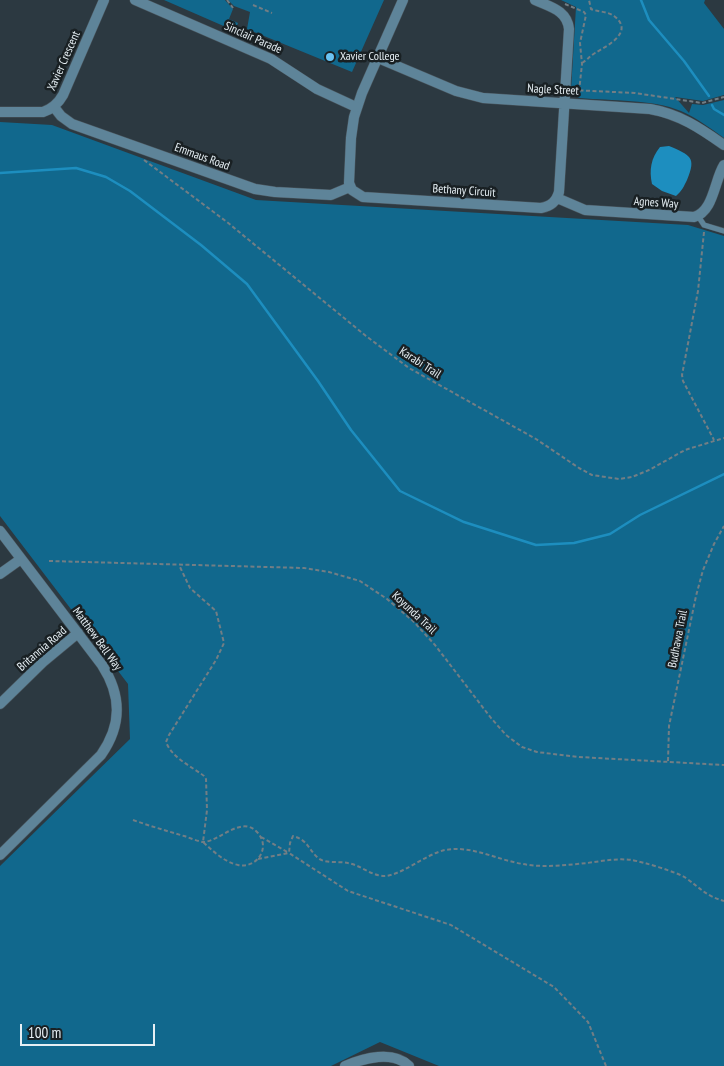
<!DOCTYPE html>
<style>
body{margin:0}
#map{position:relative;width:724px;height:1066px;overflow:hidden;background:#2c3941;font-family:"PT Sans Narrow",sans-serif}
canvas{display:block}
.scale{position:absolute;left:20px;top:1024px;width:135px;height:22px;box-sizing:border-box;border:2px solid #e6eff4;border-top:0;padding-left:6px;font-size:15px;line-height:18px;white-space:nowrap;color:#e6eff4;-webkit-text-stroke:4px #192023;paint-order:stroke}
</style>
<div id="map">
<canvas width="724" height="1066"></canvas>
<div class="scale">100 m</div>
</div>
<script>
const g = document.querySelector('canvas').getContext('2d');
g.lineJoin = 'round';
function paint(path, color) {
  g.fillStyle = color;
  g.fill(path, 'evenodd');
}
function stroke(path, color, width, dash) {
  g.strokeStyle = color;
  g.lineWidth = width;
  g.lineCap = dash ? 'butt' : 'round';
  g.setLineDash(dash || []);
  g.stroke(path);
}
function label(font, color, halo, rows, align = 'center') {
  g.font = font + ' "PT Sans Narrow",sans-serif';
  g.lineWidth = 5;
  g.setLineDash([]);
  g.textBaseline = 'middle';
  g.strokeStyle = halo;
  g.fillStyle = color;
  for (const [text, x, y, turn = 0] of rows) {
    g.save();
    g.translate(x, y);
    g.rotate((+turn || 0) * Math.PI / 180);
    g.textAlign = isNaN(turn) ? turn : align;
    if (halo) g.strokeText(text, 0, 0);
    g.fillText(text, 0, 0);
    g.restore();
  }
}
paint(new Path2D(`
 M 164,0 L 225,0 L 233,9 L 229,19 L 238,23 L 235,31 Z
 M 228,0 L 384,0 L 352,72 L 247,29 L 250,12 L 234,6 Z
 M 561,0 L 705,0 L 704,3 L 724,29 L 724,95 L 703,101 L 675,97 L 689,113 L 692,104 L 703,105 L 724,100 L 724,138 C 710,128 697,118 681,111 C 652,99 612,101 580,98 L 574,96 L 571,90 L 576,7 Z
 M 0,122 L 52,125 L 256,200 L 688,225 L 724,236 L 724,1066 L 439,1066 L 380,1042 L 331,1066 L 0,1066 L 0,866 L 130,739 L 128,684 L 0,516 Z`), '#11688d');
paint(new Path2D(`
 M 669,146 C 690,155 697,157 687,180 C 684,186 682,191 676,196 L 662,191 L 652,184 C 649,170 651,158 660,147 Z`), '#1d8ebf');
stroke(new Path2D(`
 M 641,0 L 649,20 L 684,61 L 709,96
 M 712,105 L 714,109 L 724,115
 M 0,173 L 76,168 L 106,177 L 130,191 L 201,245 L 247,284 L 318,381 L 351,430 L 400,491 L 464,522 L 536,545 L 574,543 L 610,534 L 640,515 L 724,474`), '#1d8ebf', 2.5);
const service = new Path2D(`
 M 698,216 L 704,225 L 724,231`);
const minor = new Path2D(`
 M 403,0 L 362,93 L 354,117 L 351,138 L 349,183 L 352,190 L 363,197 L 541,208 C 551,206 556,202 559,192 L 569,29 C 567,10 550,7 535,0
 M 378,58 L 456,91 L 483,98 L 650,109 C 679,114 700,128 724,145
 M 54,107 L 61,116 L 72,124 L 255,189 L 275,192 L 331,195 L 350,187
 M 0,112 L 43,112 C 52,109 58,104 63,95 L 104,0
 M 557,198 L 585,210 L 694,217 C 714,211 714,181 724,165
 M 0,531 L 102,665 C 122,696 122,725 101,755 L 0,855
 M 0,574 L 21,559
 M 0,704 L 43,662 L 78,633
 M 345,1066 C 364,1058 393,1050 409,1066`);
const tertiary = new Path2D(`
 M 135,0 L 271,59 L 317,89 L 356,107`);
stroke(service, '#4a565e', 6);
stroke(minor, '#4a565e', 11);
stroke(tertiary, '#4a565e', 11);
stroke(new Path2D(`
 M 227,0 L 233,8
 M 565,4 L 584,12 L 586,15 L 580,43 L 582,64 L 579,92
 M 253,5 L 272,13
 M 582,63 C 587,60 590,56 595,53 C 607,46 635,32 614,16 C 607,11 598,12 591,9 L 589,0
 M 573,90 L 635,93 L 702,103 L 724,97
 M 144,160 L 227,222 L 366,336 L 409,368 L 536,439 L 579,468 L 592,475 L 619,479 L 632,477 L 649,470 L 685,450 L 724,438
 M 704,232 L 698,291 L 682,375 L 683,381 L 714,440
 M 49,561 L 304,568 L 329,572 L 360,581 L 387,599 L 413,621 L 435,645 L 491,718 L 506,735 L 522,747 L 537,752 L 579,757 L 724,765
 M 668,761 L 669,726 L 696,596 L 703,570 L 714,544 L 724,526
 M 133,820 C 150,826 167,831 184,836 C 190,838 197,841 203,842 C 219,842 240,816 256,831 C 272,846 258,869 238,865 C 224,862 213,851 203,842 L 207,810 L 206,779 L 204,776 C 191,766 172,758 166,742 L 169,735 L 216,660 L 224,643 L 216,611 L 190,588 L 179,565
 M 261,837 L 289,853
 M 258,859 L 289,853
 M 606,1066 L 588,1022 L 554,987 L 451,925 L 348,891 L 289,853 L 290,843 L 293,836 C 308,840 308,849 318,858 C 325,864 339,861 348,863 C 360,865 370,875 383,876 C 399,877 426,854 445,850 C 472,845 497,860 523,864 C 543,868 567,865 587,863 C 602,861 617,858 632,860 C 643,862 677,872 686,878 C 700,888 706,896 724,901`), '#727e85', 2, [4, 2.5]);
stroke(service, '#5e8499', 5);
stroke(minor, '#5e8499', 10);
stroke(tertiary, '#5e8499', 10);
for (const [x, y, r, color] of [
 [330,57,5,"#6bc3f2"]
]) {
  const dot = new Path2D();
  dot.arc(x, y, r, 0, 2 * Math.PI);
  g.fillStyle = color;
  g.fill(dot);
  stroke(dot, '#192023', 2);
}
label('12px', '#e6eff4', '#192023', [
 ["Sinclair Parade",253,38,24],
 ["Xavier Crescent",64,61,-66],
 ["Nagle Street",553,90,3],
 ["Emmaus Road",202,157,20],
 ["Bethany Circuit",464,191,4],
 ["Agnes Way",656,203,4],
 ["Karabi Trail",420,363,33],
 ["Koyunda Trail",414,613,43],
 ["Matthew Bell Way",97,639,54],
 ["Budhawa Trail",678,639,-79],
 ["Britannia Road",42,649,-41]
]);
label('12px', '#e6eff4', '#192023', [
 ["Xavier College",340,57]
], 'left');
</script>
